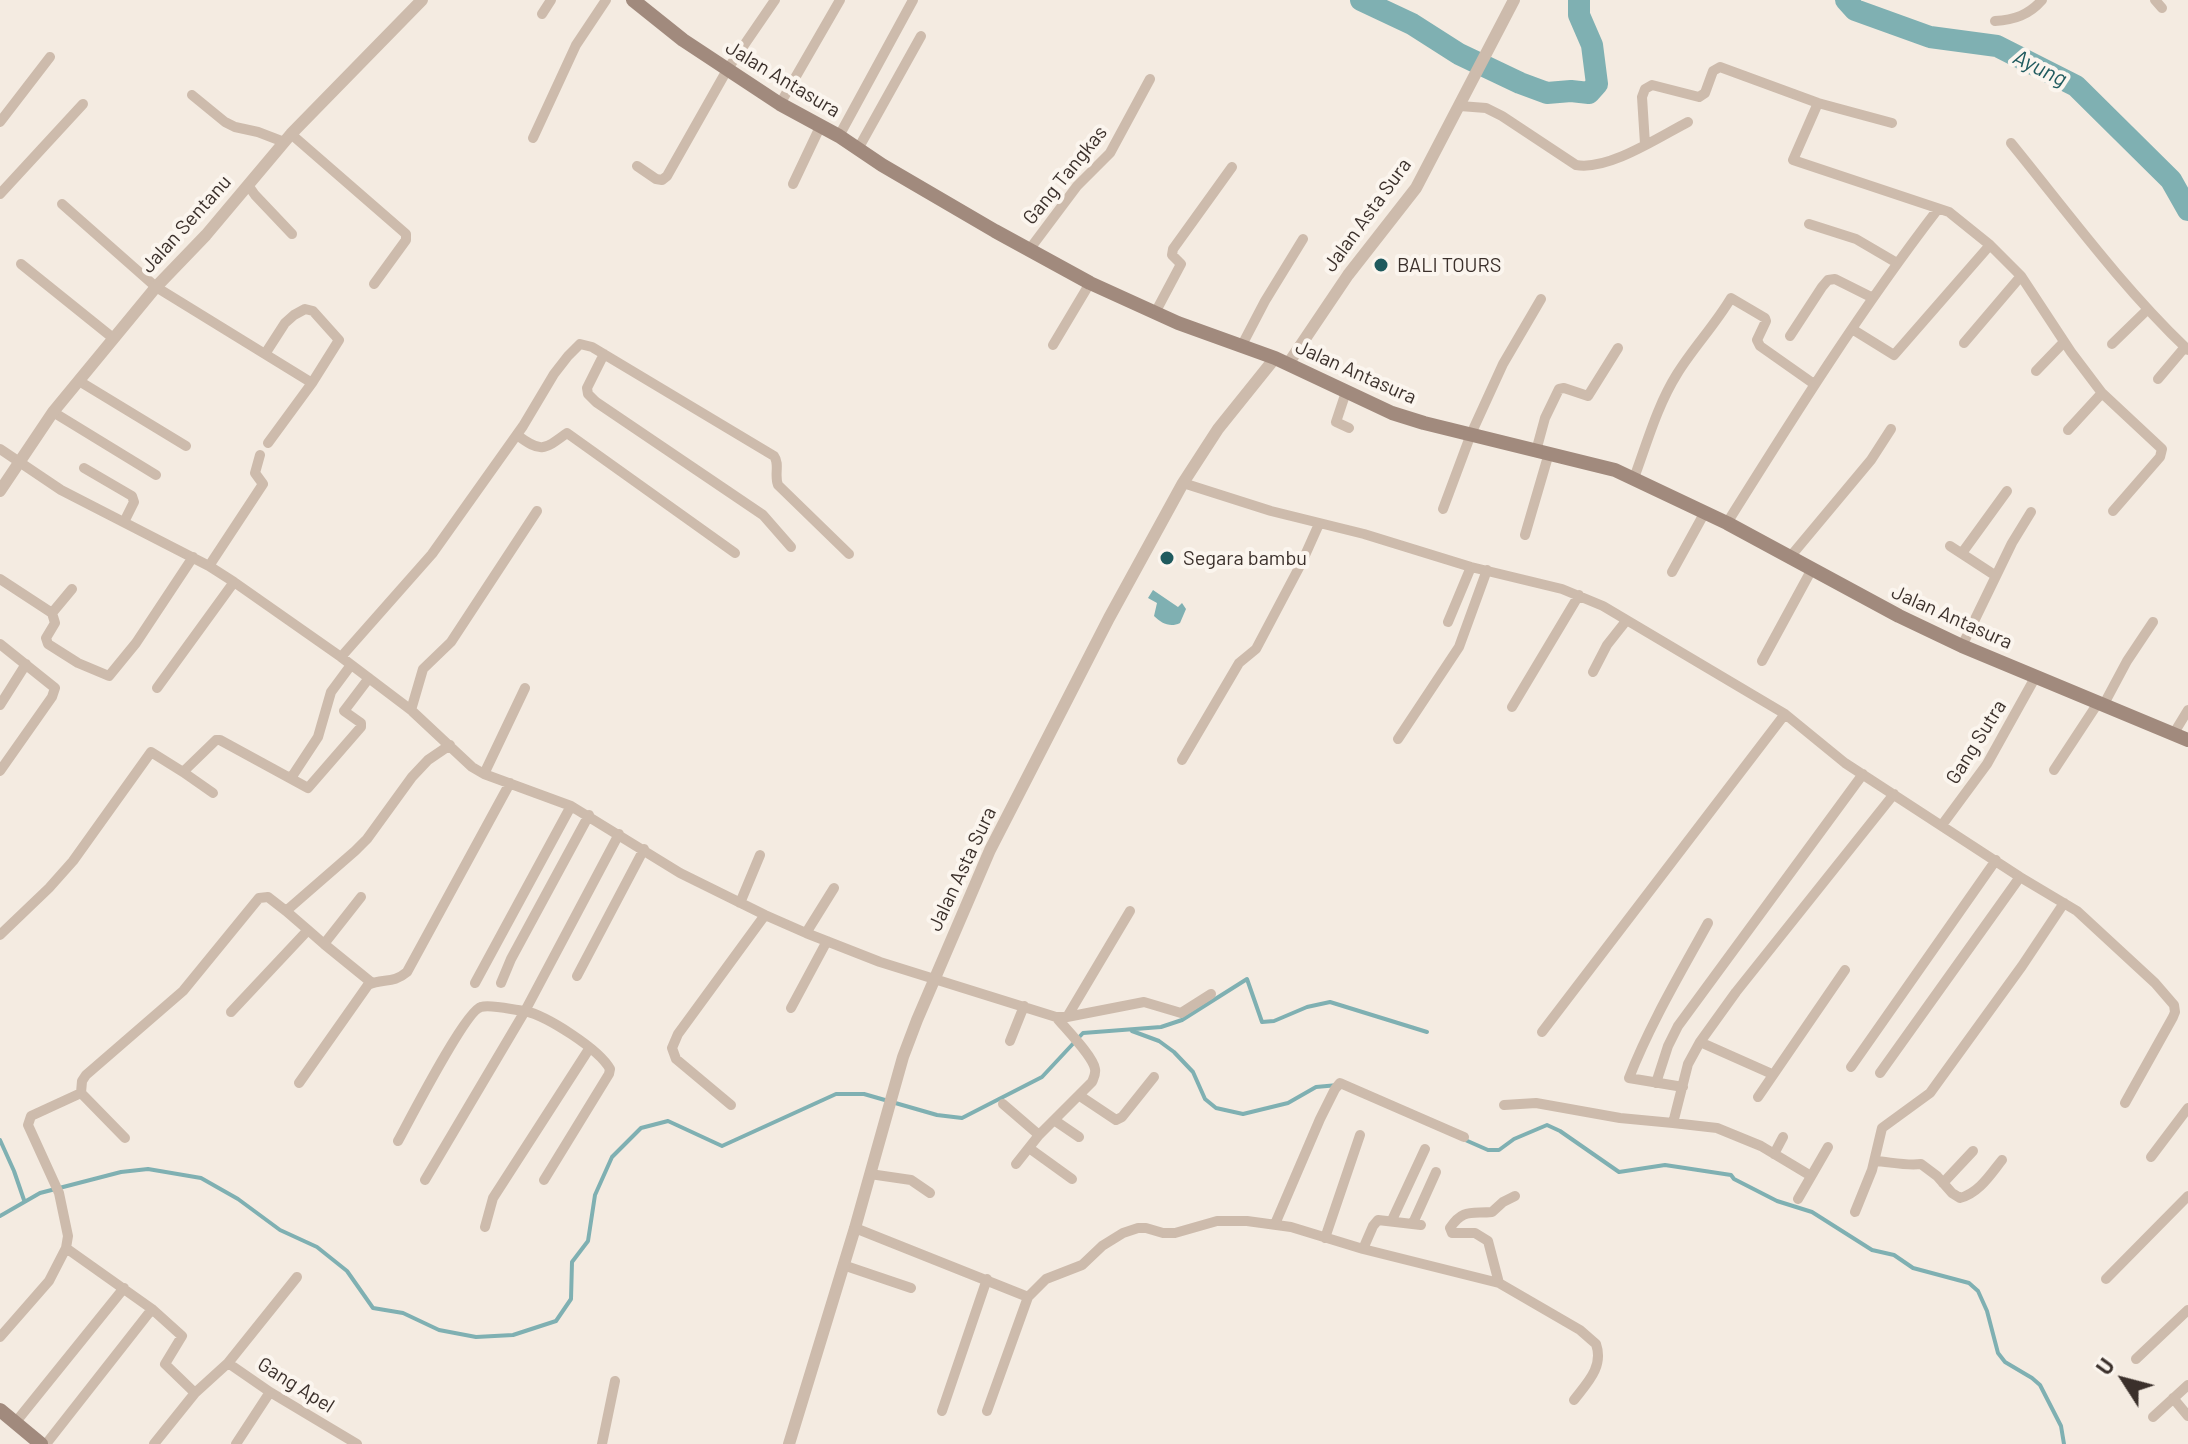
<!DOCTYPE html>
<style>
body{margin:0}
#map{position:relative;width:2188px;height:1444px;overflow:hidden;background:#f4ebe1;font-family:Barlow,sans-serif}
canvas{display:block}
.north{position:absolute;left:2084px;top:1340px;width:80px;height:80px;-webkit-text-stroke:6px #fbf5ee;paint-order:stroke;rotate:306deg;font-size:22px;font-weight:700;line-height:32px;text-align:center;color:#3b302b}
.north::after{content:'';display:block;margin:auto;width:28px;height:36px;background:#3b302b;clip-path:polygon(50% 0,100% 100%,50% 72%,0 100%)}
</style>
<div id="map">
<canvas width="2188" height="1444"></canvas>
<div class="north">U</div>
</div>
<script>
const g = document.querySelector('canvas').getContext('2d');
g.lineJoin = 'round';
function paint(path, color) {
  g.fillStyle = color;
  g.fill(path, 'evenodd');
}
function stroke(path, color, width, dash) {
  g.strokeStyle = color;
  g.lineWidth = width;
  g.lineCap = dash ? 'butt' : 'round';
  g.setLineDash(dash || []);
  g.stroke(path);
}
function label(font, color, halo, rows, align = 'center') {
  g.font = font + ' Barlow,sans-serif';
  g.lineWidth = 8;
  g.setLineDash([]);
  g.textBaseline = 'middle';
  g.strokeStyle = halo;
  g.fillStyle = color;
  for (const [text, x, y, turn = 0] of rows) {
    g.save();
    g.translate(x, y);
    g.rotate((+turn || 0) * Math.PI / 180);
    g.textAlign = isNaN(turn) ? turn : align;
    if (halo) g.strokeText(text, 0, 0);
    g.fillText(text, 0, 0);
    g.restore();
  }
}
paint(new Path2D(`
 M 1153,590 L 1178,607 L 1182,603 L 1186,609 L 1180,623 C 1170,628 1161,623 1154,616 L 1157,603 L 1148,598 Z`), '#7fb0b2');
stroke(new Path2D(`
 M 1132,1031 L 1159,1041 L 1174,1052 L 1193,1072 L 1205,1099 L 1216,1108 L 1243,1114 L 1288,1103 L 1316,1087 L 1338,1085
 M 1463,1139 L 1488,1150 L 1499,1150 L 1514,1139 L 1547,1125 L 1560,1131 L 1619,1172 L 1665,1165 L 1731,1175 L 1734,1179 L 1777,1201 L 1812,1212 L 1872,1250 L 1894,1255 L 1913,1268 L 1969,1283 L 1978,1291 L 1987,1311 L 1998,1353 L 2005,1362 L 2032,1378 L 2040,1385 L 2061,1426 L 2064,1444
 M 0,1140 L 14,1171 L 24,1200
 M 0,1216 L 40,1193 L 121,1172 L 148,1169 L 201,1178 L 238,1199 L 280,1230 L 317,1247 L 347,1271 L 373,1308 L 403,1313 L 439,1330 L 476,1337 L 513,1335 L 556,1321 L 571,1299 L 572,1262 L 588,1241 L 595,1195 L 612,1157 L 641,1128 L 668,1121 L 722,1146 L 836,1094 L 864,1094 L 937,1115 L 962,1118 L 1042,1077 L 1083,1033 L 1161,1027 L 1182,1020 L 1247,979 L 1262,1022 L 1274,1021 L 1307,1007 L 1330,1002 L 1427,1032`), '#7fb0b2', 4);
stroke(new Path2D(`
 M 1361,0 L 1412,24 L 1459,54 L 1520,83 L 1547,93 L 1571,91 L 1589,93 L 1597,84 L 1592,45 L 1579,15 L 1579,0
 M 1846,0 L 1855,10 L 1930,37 L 1997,46 L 2076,86 L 2171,180 L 2188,210`), '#7fb0b2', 22);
stroke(new Path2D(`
 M 2155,0 L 2162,8
 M 542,14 L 551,0
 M 1995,21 C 2014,20 2029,15 2042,0
 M 192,95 L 225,122 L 235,127 L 258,132 L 284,142
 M 1818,103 L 1793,160 L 1949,212 L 1990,245 L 2021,276 L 2071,352 L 2102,393 L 2162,449 L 2160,457 L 2113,511
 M 780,104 L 840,0
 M 1460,106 L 1486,108 L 1502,116 L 1576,165 C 1608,171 1659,137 1688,122
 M 0,122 L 50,57
 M 291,134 L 406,234 L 406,240 L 374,284
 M 839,136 L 913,0
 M 533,138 L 576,45 L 606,0
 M 2011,143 C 2068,213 2122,287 2188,350
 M 1645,144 L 1642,97 L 1645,89 L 1652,85 L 1699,97 L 1705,93 L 1713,71 L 1720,67 L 1818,103 L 1892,123
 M 858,149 L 921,36
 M 637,166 L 656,179 L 662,180 L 667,176 L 727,70 L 775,0
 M 793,184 L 820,127
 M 248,185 L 255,195 L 292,234
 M 0,194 L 83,104
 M 62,204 L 156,287 L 312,383 L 268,443
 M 1809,224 L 1856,239 L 1897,263
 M 1029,250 L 1077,186 L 1110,153 L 1150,79
 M 21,264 L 113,338
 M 1155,313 L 1181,264 L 1172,255 L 1173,249 L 1232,167
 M 1852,329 L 1894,355 L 1990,245
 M 1790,336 L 1822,287 L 1828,280 L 1835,279 L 1873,298
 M 1964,343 L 2021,276
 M 2112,344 L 2147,310
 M 1053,345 L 1090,283
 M 1242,345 L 1265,301 L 1303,239
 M 265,354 L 285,323 L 294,315 L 305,309 L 313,311 L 339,340 L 312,383
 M 604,354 L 587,388 L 588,394 L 596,402 L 763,515 L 791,547
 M 2036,371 L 2064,342
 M 2158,379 L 2185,347
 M 79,381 L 186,446
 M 1346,392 L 1336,422 L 1349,428
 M 53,412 L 156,475
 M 2068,430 L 2102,393
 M 517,435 C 541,453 544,450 567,433 L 735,553
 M 0,449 L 61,490 L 209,566 L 234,582 L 341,657 L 411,710 L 472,767 L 484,774 L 571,806 L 680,873 L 765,915 L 806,933 L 880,962 L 1056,1017 L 1067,1017 L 1144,1002 L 1181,1013 L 1211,994
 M 1536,451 L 1545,418 L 1559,389 L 1564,388 L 1588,396 L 1618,348
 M 84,468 L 132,496 L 134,502 L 124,522
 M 1634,478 C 1647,443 1657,406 1677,374 C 1693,348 1715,325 1731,298 L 1765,318 L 1766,321 L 1757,340 L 1760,346 L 1814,384
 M 1183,483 L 1271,511 L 1364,534 L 1471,567 L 1562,589 L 1603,606 L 1785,714
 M 1443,509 L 1471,434 L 1503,364 L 1541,299
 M 1727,523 C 1794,416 1861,309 1938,209
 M 1525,535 L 1549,453
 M 1950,546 L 1996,576
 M 1962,553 L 2007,491
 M 1790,557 L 1871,460 L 1891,429
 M 209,566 L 263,484 L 255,473 L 260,455
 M 1672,572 L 1705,512
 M 0,579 L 52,613 L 55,623 L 46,638 L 48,644 L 78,663 L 109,676 L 136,643 L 193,557
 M 52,613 L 72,589
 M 1448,622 L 1471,567
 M 0,644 L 55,688 L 52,697 L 0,771
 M 1962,646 L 2012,543 L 2031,512
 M 341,657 L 432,554 L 523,426 L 554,374 L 568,356 L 580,344 L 592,347 L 774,456 C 780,464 774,475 778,485 L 849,554
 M 1762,661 L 1812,569
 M 1593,672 L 1607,645 L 1626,621
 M 157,688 L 234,582
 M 2104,704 L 2127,661 L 2153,622
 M 0,705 L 26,664
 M 1512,707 L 1579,595
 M 411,710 L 423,669 L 451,642 L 537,511
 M 2174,733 L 2188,710
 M 1398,739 L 1459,647 L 1487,570
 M 1182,760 L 1239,663 L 1256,649 L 1302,562 L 1319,524
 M 2054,770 L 2098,703
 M 183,772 L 213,793
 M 484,774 L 525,688
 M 289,777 L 293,775 L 318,737 L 331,692 L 351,665
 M 1942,825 L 1987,764 L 2036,676
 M 740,903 L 760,855
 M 308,930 L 324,944 L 361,897
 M 806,933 L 834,888
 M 0,935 L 49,888 L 73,861 L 151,752 L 183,772 L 216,740 L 220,740 L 308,788 L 361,727 L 361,723 L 344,711 L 369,678
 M 324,944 L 372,983
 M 577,976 L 644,849
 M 475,983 L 571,806
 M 501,983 L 511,959 L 589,815
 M 791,1008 L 827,941
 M 231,1012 L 308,930 L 286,911
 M 1067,1017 L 1130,911
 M 1542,1032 L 1785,714 L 1845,763 L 2020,877 L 2077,911 L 2155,983 L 2174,1005 L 2175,1012 L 2173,1017 L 2125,1103
 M 1010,1041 L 1024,1006
 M 1700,1042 L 1772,1074
 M 1851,1067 L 1996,860
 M 1880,1073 L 2020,877
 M 299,1083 L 368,985 C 383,978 393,984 407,972 L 510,783
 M 1656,1083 L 1668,1046 L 1678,1026 L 1863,774
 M 1683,1087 L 1629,1078 C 1650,1024 1680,974 1708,923
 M 81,1093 L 125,1138
 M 1080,1096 L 1116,1120 L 1122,1117 L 1154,1077
 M 1758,1097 L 1845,970
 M 1003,1104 L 1039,1135
 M 731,1105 L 676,1059 L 672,1048 L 678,1034 L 765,915
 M 1504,1105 L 1536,1103 L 1620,1118 L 1673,1123
 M 1054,1120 L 1079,1137
 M 398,1141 C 409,1121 466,1010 481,1007 C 491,1004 513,1010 525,1011 L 619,834
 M 1029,1148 L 1072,1179
 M 1774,1154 L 1783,1137
 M 2151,1157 L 2188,1108
 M 1875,1161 C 1890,1162 1907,1166 1921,1164 L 1937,1176 L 1952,1193 L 1960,1198 C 1979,1193 1990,1175 2002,1160
 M 1016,1164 L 1039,1135 L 1092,1082 C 1094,1077 1096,1074 1095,1069 C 1093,1056 1065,1028 1056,1017
 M 870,1174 L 911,1180 L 930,1193
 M 1811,1176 L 1761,1146 L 1717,1128 L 1673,1123 L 1688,1064 L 1700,1042 L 1736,992 L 1894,794
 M 425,1180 L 525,1011 C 547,1016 599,1049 610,1069 L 609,1074 L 544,1180
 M 1943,1183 L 1973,1151
 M 1798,1199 L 1828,1147
 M 1855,1212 L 1872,1170 L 1882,1128 L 1930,1093 L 2022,966 L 2064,903
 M 1392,1220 L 1425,1149
 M 1413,1223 L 1436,1172
 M 1275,1224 L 1320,1119 L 1335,1089 L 1340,1083 L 1464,1137
 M 485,1227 L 493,1198 L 589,1049
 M 855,1228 L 1028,1297 L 1046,1279 L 1082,1265 L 1102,1246 L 1123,1233 L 1138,1228 L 1146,1228 L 1163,1233 L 1175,1233 L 1217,1221 L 1247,1221 L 1291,1227 L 1363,1249 L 1499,1283 L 1580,1330 L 1596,1344 C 1604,1367 1587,1383 1574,1400
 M 1325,1238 L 1360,1135
 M 1363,1249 L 1373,1226 L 1378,1220 L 1421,1225
 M 843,1265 L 911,1288
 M 2106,1279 L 2188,1196
 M 1499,1283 L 1488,1241 L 1475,1233 L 1452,1233 L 1450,1228 C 1463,1208 1472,1214 1492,1212 L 1503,1202 L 1515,1196
 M 152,1309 L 182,1336 L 165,1364 L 195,1393
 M 0,1337 L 49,1281 L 66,1248 L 68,1236 L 59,1193 L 28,1125 L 31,1116 L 81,1093 L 82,1081 L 86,1075 L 183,991 L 259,898 L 268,897 L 286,911 L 355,851 L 367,839 L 412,777 L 428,760 L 450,745
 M 2136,1359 L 2188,1310
 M 228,1363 L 270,1392 L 357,1444
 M 2173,1398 L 2188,1416
 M 942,1411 L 987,1279
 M 987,1411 L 1028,1297
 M 2153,1417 L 2188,1385
 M 15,1423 L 124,1288
 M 46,1444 L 152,1309 L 66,1248
 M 154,1444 L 195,1393 L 228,1363 L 297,1277
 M 236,1444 L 270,1392
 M 602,1444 L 615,1381`), '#cdbbac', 10);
stroke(new Path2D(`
 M 1288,364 L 1348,275 L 1416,188 L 1514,0
 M 0,491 L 53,412 L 156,287 L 206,235 L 291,134 L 422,0
 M 789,1444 L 855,1228 L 903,1057 L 917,1020 L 990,850 L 1109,618 L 1183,483 L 1218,429 L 1275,358`), '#cdbbac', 12);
stroke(new Path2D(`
 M 633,0 L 683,40 L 780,104 L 839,136 L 882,165 L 995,231 L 1090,283 L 1178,323 L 1275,358 L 1392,413 L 1424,423 L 1615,470 L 1727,523 L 1899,616 L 1962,646 L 2188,740
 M 0,1410 L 41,1444`), '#a18a7d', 14);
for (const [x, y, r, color] of [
 [1381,265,8,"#1f5a5e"],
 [1167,558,8,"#1f5a5e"]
]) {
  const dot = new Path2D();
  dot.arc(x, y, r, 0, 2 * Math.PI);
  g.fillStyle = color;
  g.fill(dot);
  stroke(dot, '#fbf5ee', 3);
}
label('20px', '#3b302b', '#fbf5ee', [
 ["Jalan Antasura",783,79,31],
 ["Gang Tangkas",1065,175,-51],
 ["Jalan Asta Sura",1367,215,-54],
 ["Jalan Sentanu",186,224,-48],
 ["Jalan Antasura",1356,372,24],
 ["Jalan Antasura",1952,617,24],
 ["Gang Sutra",1976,742,-58],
 ["Jalan Asta Sura",962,869,-65],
 ["Gang Apel",296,1385,32]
]);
label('20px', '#3b302b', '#fbf5ee', [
 ["BALI TOURS",1397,265],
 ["Segara bambu",1183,558]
], 'left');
label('italic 22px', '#1f5a5e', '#fbf5ee', [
 ["Ayung",2040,68,26]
]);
</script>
